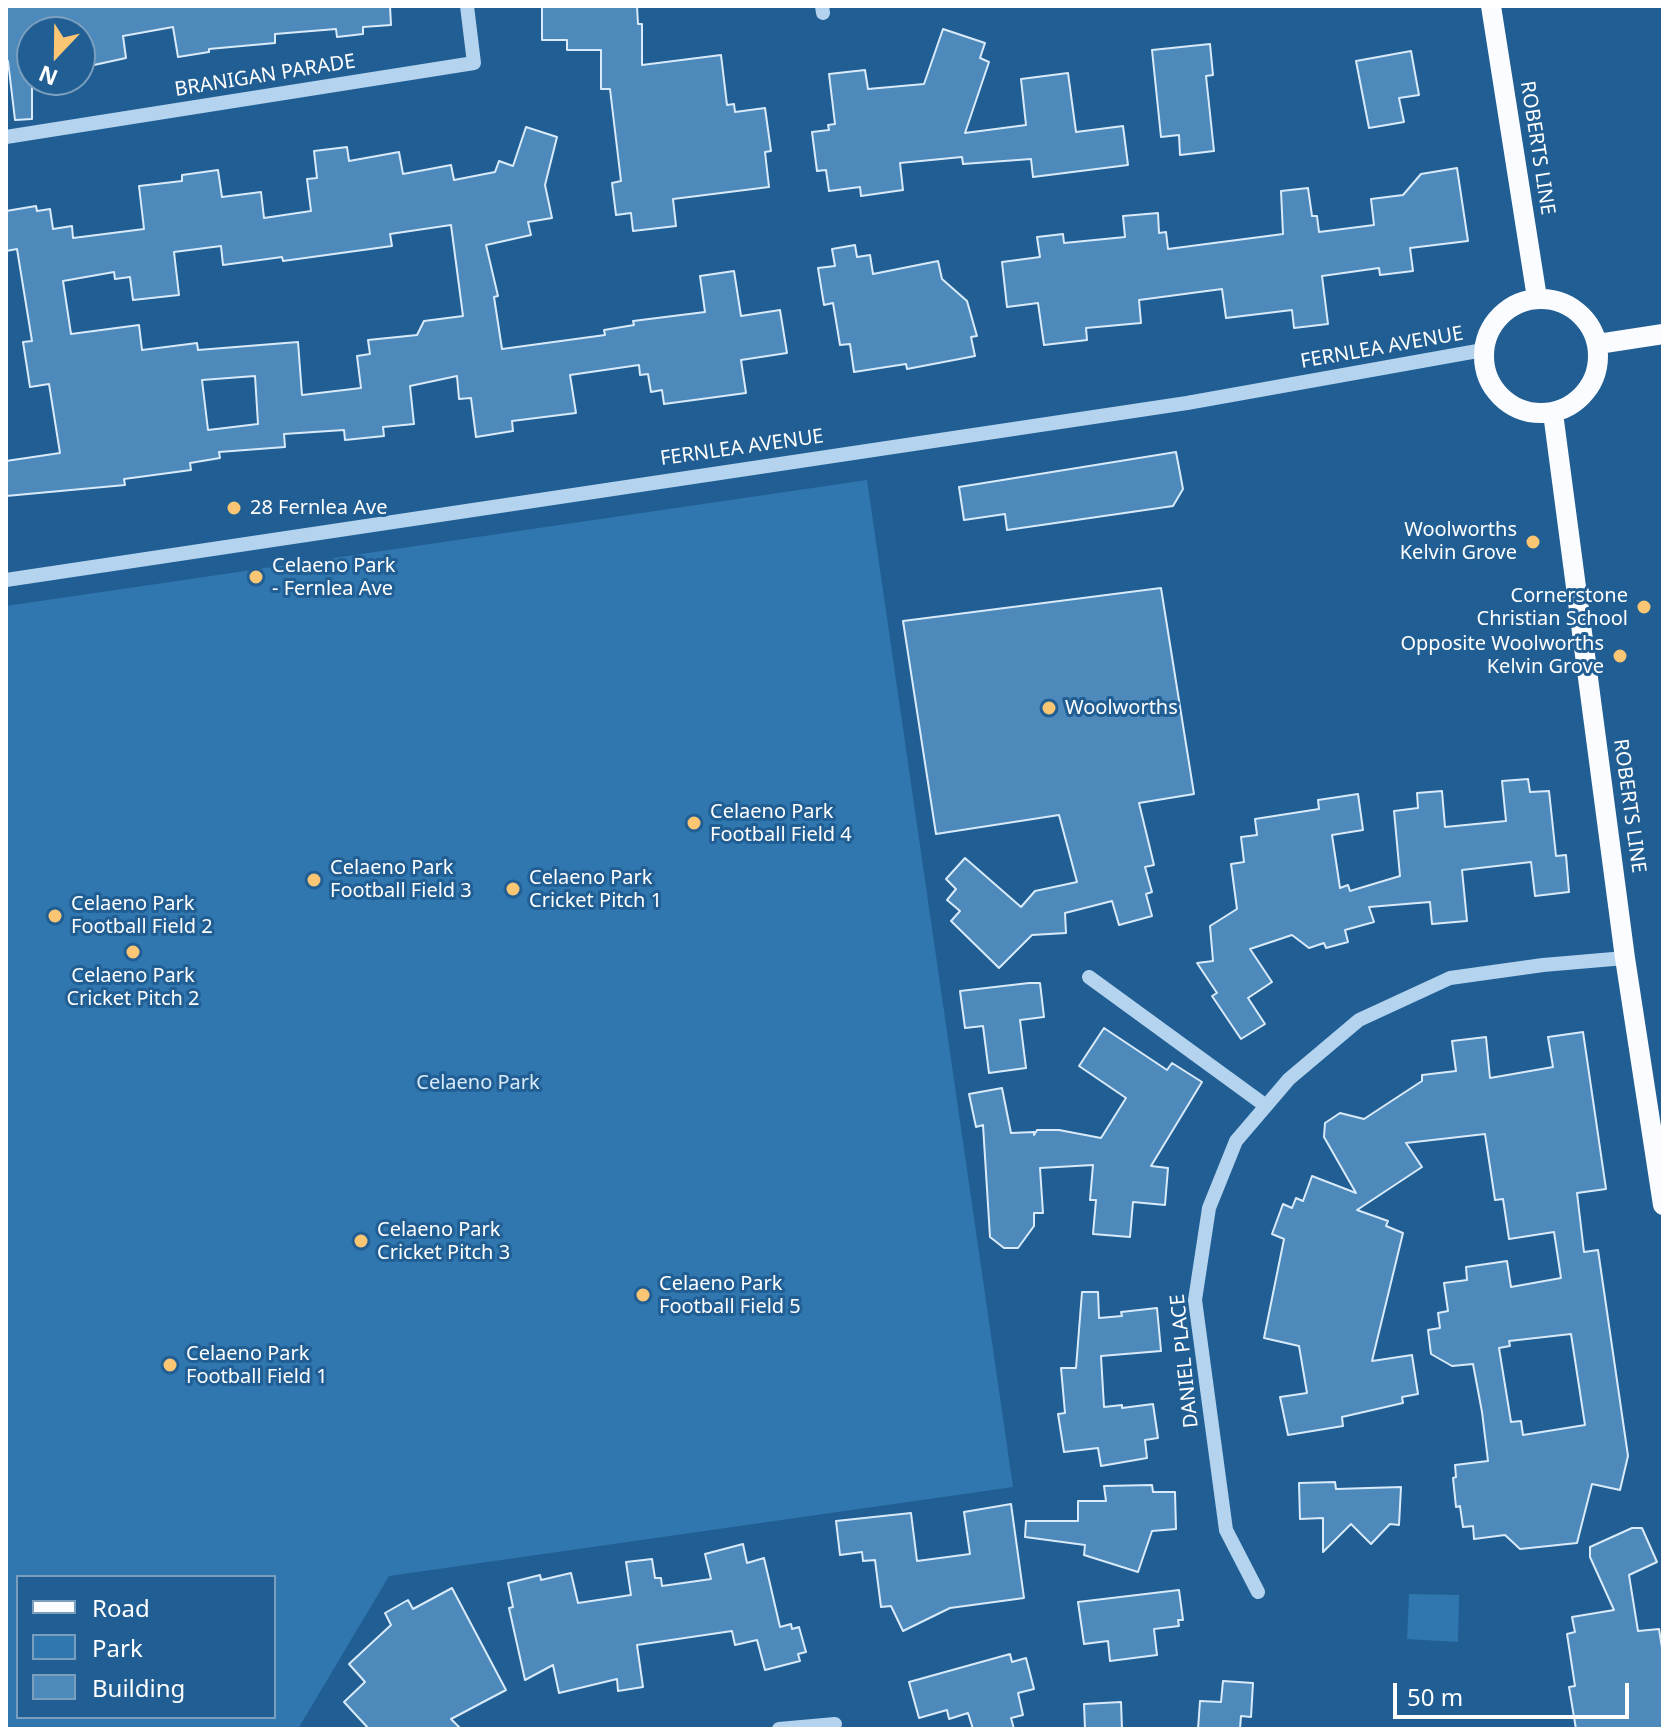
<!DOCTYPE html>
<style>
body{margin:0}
#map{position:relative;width:1669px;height:1735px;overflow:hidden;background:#205e93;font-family:"Noto Sans",sans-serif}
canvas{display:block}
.frame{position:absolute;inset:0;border:8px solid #fff;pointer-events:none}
.legend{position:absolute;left:16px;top:1575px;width:260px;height:144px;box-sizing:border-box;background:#205e93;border:2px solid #799ebe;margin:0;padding:10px 14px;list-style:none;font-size:24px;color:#fff}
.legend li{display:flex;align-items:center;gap:16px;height:40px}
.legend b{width:40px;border:2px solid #799ebe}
.north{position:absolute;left:16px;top:16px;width:80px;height:80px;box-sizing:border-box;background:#205e93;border:2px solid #799ebe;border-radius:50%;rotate:202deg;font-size:22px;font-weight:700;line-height:32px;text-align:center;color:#fff}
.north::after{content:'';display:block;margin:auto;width:28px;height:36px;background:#fbc674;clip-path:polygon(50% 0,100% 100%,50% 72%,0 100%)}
.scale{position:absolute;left:1393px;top:1683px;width:236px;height:36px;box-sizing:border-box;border:4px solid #fff;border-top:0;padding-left:10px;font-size:24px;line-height:28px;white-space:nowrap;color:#fff;-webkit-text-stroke:6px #205e93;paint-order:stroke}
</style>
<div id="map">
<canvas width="1669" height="1735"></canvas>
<div class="frame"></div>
<ul class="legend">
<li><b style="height:10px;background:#fafcff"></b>Road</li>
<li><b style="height:22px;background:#3177af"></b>Park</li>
<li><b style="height:22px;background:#4d89bb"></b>Building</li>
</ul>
<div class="north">N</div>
<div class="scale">50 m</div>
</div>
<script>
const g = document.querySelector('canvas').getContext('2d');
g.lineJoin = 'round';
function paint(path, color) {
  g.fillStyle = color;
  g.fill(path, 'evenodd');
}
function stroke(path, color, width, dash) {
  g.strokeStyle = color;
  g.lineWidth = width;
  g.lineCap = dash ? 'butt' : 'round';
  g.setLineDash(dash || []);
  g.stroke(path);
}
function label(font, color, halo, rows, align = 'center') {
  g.font = font + ' "Noto Sans",sans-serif';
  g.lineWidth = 6;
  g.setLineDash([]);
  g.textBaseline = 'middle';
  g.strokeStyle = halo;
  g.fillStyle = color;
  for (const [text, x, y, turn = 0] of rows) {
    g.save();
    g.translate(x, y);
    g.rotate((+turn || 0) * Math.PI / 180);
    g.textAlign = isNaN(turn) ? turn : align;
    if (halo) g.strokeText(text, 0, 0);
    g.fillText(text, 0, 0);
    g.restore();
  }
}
paint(new Path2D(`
 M 867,480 L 1013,1487 L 389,1576 L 298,1729 L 6,1729 L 6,606 ZM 274,1577 L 274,1717 L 18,1717 L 18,1577 Z
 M 1409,1594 L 1459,1595 L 1458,1642 L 1407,1639 Z`), '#3177af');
const building = new Path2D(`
 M 6,6 L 390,6 L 391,25 L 363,27 L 363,34 L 337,37 L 336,29 L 275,34 L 275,43 L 209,49 L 209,52 L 178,57 L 173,27 L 123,36 L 126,58 L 94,65 L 91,46 L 80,47 L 80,32 L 32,32 L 32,119 L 15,120 L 8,61 L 6,62 Z
 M 637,6 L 638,24 L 642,24 L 642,65 L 721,55 L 727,105 L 734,104 L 735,112 L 765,108 L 771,151 L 765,152 L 769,187 L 673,199 L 676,226 L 633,231 L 631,213 L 616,215 L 612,183 L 621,181 L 610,89 L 601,89 L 601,50 L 567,50 L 567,40 L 542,40 L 542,7 Z
 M 943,29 L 985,43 L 980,58 L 989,62 L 965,133 L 1026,125 L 1021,79 L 1068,73 L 1076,132 L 1123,126 L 1128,165 L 1033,177 L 1031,159 L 963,164 L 962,157 L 900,163 L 903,190 L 861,196 L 860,187 L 829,191 L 826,170 L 817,171 L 812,132 L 829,130 L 828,125 L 835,124 L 829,74 L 865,70 L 868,89 L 924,84 Z
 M 1210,44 L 1213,75 L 1206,76 L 1214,151 L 1180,155 L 1179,135 L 1161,137 L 1152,50 Z
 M 1411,51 L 1419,95 L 1399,98 L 1404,122 L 1369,128 L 1356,61 Z
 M 526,127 L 557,137 L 545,185 L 552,218 L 528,222 L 531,235 L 486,245 L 498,296 L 494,297 L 502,349 L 605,335 L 604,330 L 634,325 L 633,321 L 705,312 L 700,276 L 734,271 L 741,316 L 780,310 L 787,353 L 741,360 L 746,393 L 664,404 L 662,390 L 651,392 L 648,374 L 640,375 L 639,365 L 570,375 L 576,413 L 512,421 L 513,431 L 476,437 L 471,398 L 459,399 L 457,376 L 410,386 L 414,424 L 383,427 L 384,436 L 345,440 L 344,430 L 284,434 L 285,447 L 219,452 L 220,458 L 190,463 L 191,470 L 124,479 L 125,485 L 6,496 L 6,461 L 60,453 L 49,384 L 30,387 L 23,342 L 32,341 L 17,249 L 6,251 L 6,211 L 36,206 L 37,211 L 50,209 L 53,229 L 72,226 L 73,238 L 144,229 L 139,186 L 182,181 L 182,175 L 218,170 L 222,197 L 261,192 L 264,218 L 311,211 L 307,179 L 317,178 L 314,151 L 347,147 L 349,161 L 399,152 L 403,174 L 451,165 L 454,180 L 495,172 L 499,161 L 513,166 ZM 451,225 L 463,316 L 424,321 L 417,335 L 368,340 L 370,354 L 357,356 L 361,388 L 302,395 L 298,342 L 198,350 L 197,343 L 142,350 L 139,325 L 71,334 L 63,281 L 114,272 L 115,279 L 130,277 L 133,300 L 179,295 L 174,252 L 221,246 L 223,265 L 282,257 L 283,261 L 392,246 L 390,234 ZM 255,376 L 258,424 L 208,430 L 202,380 Z
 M 1457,168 L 1468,241 L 1410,248 L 1413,271 L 1380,275 L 1379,268 L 1322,276 L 1328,324 L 1294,328 L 1292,310 L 1226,318 L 1222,289 L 1139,300 L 1141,323 L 1086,328 L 1087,340 L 1044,345 L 1038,303 L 1007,307 L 1002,262 L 1040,257 L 1037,237 L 1063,234 L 1064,243 L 1125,237 L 1123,216 L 1158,213 L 1159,233 L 1166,232 L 1168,249 L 1283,234 L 1281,191 L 1308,188 L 1312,216 L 1317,216 L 1319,232 L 1374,225 L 1371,199 L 1403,195 L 1421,174 Z
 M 855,245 L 857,257 L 870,255 L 873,274 L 938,261 L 942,279 L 967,301 L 977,336 L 971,337 L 975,356 L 907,369 L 906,364 L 854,372 L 850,344 L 840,345 L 833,303 L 824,305 L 818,268 L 835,266 L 832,249 Z
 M 1176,452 L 1183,489 L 1173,506 L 1007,530 L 1005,514 L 964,520 L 959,487 Z
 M 1161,588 L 1194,794 L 1139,803 L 1154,865 L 1145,867 L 1152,892 L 1146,894 L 1152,916 L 1119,925 L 1112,901 L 1065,913 L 1066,933 L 1032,935 L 999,968 L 951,921 L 960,911 L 947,900 L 956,889 L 946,879 L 965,858 L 1021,907 L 1035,891 L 1077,882 L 1059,815 L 936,834 L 903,621 Z
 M 1528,779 L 1530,792 L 1549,791 L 1556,856 L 1566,855 L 1569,892 L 1535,896 L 1531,862 L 1462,870 L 1467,921 L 1432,924 L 1430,902 L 1369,907 L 1374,922 L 1345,930 L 1348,942 L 1326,948 L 1324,943 L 1309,948 L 1292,935 L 1250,949 L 1272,982 L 1248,998 L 1265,1024 L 1241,1039 L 1212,996 L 1217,993 L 1197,963 L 1213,961 L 1210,926 L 1237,909 L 1231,864 L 1244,862 L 1241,837 L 1257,835 L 1255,819 L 1319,809 L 1318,800 L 1358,794 L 1363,830 L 1332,835 L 1340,888 L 1348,885 L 1350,891 L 1400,876 L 1394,811 L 1418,808 L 1417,793 L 1442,791 L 1445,827 L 1506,821 L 1502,781 Z
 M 1029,983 L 1040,983 L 1044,1017 L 1020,1020 L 1026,1068 L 989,1073 L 983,1026 L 965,1028 L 960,991 Z
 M 1104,1028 L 1167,1070 L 1172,1063 L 1202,1082 L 1151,1166 L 1168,1168 L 1165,1205 L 1133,1202 L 1130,1237 L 1093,1234 L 1096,1200 L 1090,1200 L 1093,1165 L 1040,1168 L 1043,1213 L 1034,1213 L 1034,1226 L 1018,1248 L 1004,1248 L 990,1237 L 983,1125 L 976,1127 L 969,1094 L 1002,1088 L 1011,1133 L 1034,1132 L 1034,1135 L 1037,1130 L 1059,1130 L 1101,1138 L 1126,1098 L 1079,1066 Z
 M 1583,1032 L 1606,1189 L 1577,1193 L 1584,1252 L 1598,1250 L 1628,1456 L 1620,1490 L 1592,1484 L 1577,1543 L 1520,1549 L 1505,1535 L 1474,1539 L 1473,1526 L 1463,1527 L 1460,1506 L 1456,1507 L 1453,1478 L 1456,1477 L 1455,1465 L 1488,1461 L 1482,1412 L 1473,1364 L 1452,1366 L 1431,1354 L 1428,1330 L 1440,1328 L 1438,1313 L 1448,1311 L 1444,1283 L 1467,1280 L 1466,1267 L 1507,1261 L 1511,1287 L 1561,1278 L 1554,1232 L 1509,1239 L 1503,1199 L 1495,1200 L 1485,1134 L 1406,1143 L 1422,1167 L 1357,1210 L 1388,1221 L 1386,1226 L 1403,1233 L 1372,1361 L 1412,1355 L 1418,1394 L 1402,1397 L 1403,1403 L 1342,1417 L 1343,1426 L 1288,1435 L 1280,1397 L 1307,1393 L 1299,1346 L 1264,1338 L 1284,1239 L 1272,1234 L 1283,1204 L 1292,1208 L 1296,1198 L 1303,1201 L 1312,1176 L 1356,1193 L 1324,1137 L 1325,1123 L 1340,1113 L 1364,1119 L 1422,1081 L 1422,1075 L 1456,1071 L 1452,1041 L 1486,1037 L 1490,1078 L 1553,1067 L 1548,1037 ZM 1571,1334 L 1585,1425 L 1523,1435 L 1521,1421 L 1511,1422 L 1499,1348 L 1510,1346 L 1509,1341 Z
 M 1082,1292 L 1098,1292 L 1099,1318 L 1122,1316 L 1121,1312 L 1157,1308 L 1161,1351 L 1101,1356 L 1104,1407 L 1122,1405 L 1122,1408 L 1153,1404 L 1158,1438 L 1145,1440 L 1147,1458 L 1101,1466 L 1098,1448 L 1064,1452 L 1058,1414 L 1065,1413 L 1061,1368 L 1076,1368 Z
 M 1335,1482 L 1336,1489 L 1401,1487 L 1399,1525 L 1390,1524 L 1371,1544 L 1351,1524 L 1323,1552 L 1323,1518 L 1300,1519 L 1299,1483 Z
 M 1152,1485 L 1153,1492 L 1175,1492 L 1176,1529 L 1152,1531 L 1138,1572 L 1084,1555 L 1085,1545 L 1025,1537 L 1026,1521 L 1078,1521 L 1078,1501 L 1106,1501 L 1104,1486 Z
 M 1011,1504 L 1024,1598 L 950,1608 L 903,1631 L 891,1606 L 881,1607 L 875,1560 L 863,1561 L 862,1552 L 840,1555 L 836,1521 L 911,1513 L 917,1561 L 970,1554 L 964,1512 Z
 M 1632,1528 L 1642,1528 L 1657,1562 L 1629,1575 L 1638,1631 L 1659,1629 L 1663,1654 L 1663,1729 L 1576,1729 L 1569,1687 L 1575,1686 L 1567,1634 L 1575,1632 L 1572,1617 L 1614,1610 L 1590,1557 L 1590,1547 Z
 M 743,1544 L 747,1563 L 764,1558 L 780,1627 L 791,1624 L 792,1629 L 799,1627 L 806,1652 L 798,1654 L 800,1661 L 765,1670 L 757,1640 L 735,1645 L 732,1631 L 637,1645 L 643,1687 L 618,1691 L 617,1679 L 559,1693 L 553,1665 L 525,1680 L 509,1608 L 513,1607 L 508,1583 L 540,1575 L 541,1580 L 571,1573 L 578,1603 L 631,1595 L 626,1562 L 652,1559 L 655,1578 L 661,1578 L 662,1586 L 711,1579 L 705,1554 Z
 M 452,1588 L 506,1690 L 451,1719 L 461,1729 L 369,1729 L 344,1702 L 365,1682 L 349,1664 L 391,1625 L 385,1613 L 408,1600 L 413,1609 Z
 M 1179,1590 L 1183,1620 L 1178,1620 L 1179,1626 L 1154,1629 L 1157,1655 L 1110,1661 L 1108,1641 L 1084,1644 L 1078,1602 Z
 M 1010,1654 L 1012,1662 L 1026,1658 L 1034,1689 L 1018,1693 L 1023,1715 L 1011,1718 L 1014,1729 L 973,1729 L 968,1713 L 949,1719 L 947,1710 L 919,1718 L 909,1682 Z
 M 1223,1681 L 1253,1683 L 1251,1717 L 1241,1716 L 1240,1729 L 1198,1729 L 1200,1701 L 1221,1702 Z
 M 1121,1702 L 1122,1729 L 1085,1729 L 1084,1704 Z`);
paint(building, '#4d89bb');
stroke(building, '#d9ebfa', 2);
stroke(new Path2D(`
 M 822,6 L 823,13
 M 6,137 L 474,63 L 467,6
 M 6,580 L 1187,403 L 1483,350
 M 1089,977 L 1266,1106
 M 1258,1592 L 1226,1530 L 1195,1300 L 1209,1208 L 1236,1141 L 1289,1079 L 1359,1020 L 1450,978 L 1543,965 L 1625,958
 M 779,1729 L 835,1724`), '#b3d3ee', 14);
stroke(new Path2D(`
 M 1491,6 L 1537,298
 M1484 356a57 57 0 1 1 114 0a57 57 0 1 1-114 0Z
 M 1598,344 L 1663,334
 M 1553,413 L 1625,958 L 1663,1205`), '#fafcff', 20);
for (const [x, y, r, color] of [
 [234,508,8,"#fbc674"],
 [1533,542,8,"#fbc674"],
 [256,577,8,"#fbc674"],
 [1644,607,8,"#fbc674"],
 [1620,656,8,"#fbc674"],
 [1049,708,8,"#fbc674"],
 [694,823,8,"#fbc674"],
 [314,880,8,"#fbc674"],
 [513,889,8,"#fbc674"],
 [55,916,8,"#fbc674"],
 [133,952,8,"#fbc674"],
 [361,1241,8,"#fbc674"],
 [643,1295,8,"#fbc674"],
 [170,1365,8,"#fbc674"]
]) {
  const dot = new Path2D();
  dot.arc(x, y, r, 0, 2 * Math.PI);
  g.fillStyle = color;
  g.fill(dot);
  stroke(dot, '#205e93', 3);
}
label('20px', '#fff', '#205e93', [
 ["BRANIGAN PARADE",265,76,-9],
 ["ROBERTS LINE",1537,148,81],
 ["FERNLEA AVENUE",1382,348,-10],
 ["FERNLEA AVENUE",742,448,-8],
 ["ROBERTS LINE",1629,806,82],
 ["DANIEL PLACE",1185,1361,-96]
]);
label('20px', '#fff', '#205e93', [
 ["28 Fernlea Ave",250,508],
 ["Woolworths",1517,530,"right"],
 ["Kelvin Grove",1517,553,"right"],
 ["Celaeno Park",272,566],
 ["- Fernlea Ave",272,589],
 ["Cornerstone",1628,596,"right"],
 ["Christian School",1628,619,"right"],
 ["Opposite Woolworths",1604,644,"right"],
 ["Kelvin Grove",1604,667,"right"],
 ["Woolworths",1065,708],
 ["Celaeno Park",710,812],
 ["Football Field 4",710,835],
 ["Celaeno Park",330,868],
 ["Football Field 3",330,891],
 ["Celaeno Park",529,878],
 ["Cricket Pitch 1",529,901],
 ["Celaeno Park",71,904],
 ["Football Field 2",71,927],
 ["Celaeno Park",133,976,"center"],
 ["Cricket Pitch 2",133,999,"center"],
 ["Celaeno Park",377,1230],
 ["Cricket Pitch 3",377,1253],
 ["Celaeno Park",659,1284],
 ["Football Field 5",659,1307],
 ["Celaeno Park",186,1354],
 ["Football Field 1",186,1377]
], 'left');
label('20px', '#d9ebfa', '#205e93', [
 ["Celaeno Park",478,1083]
]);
</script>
